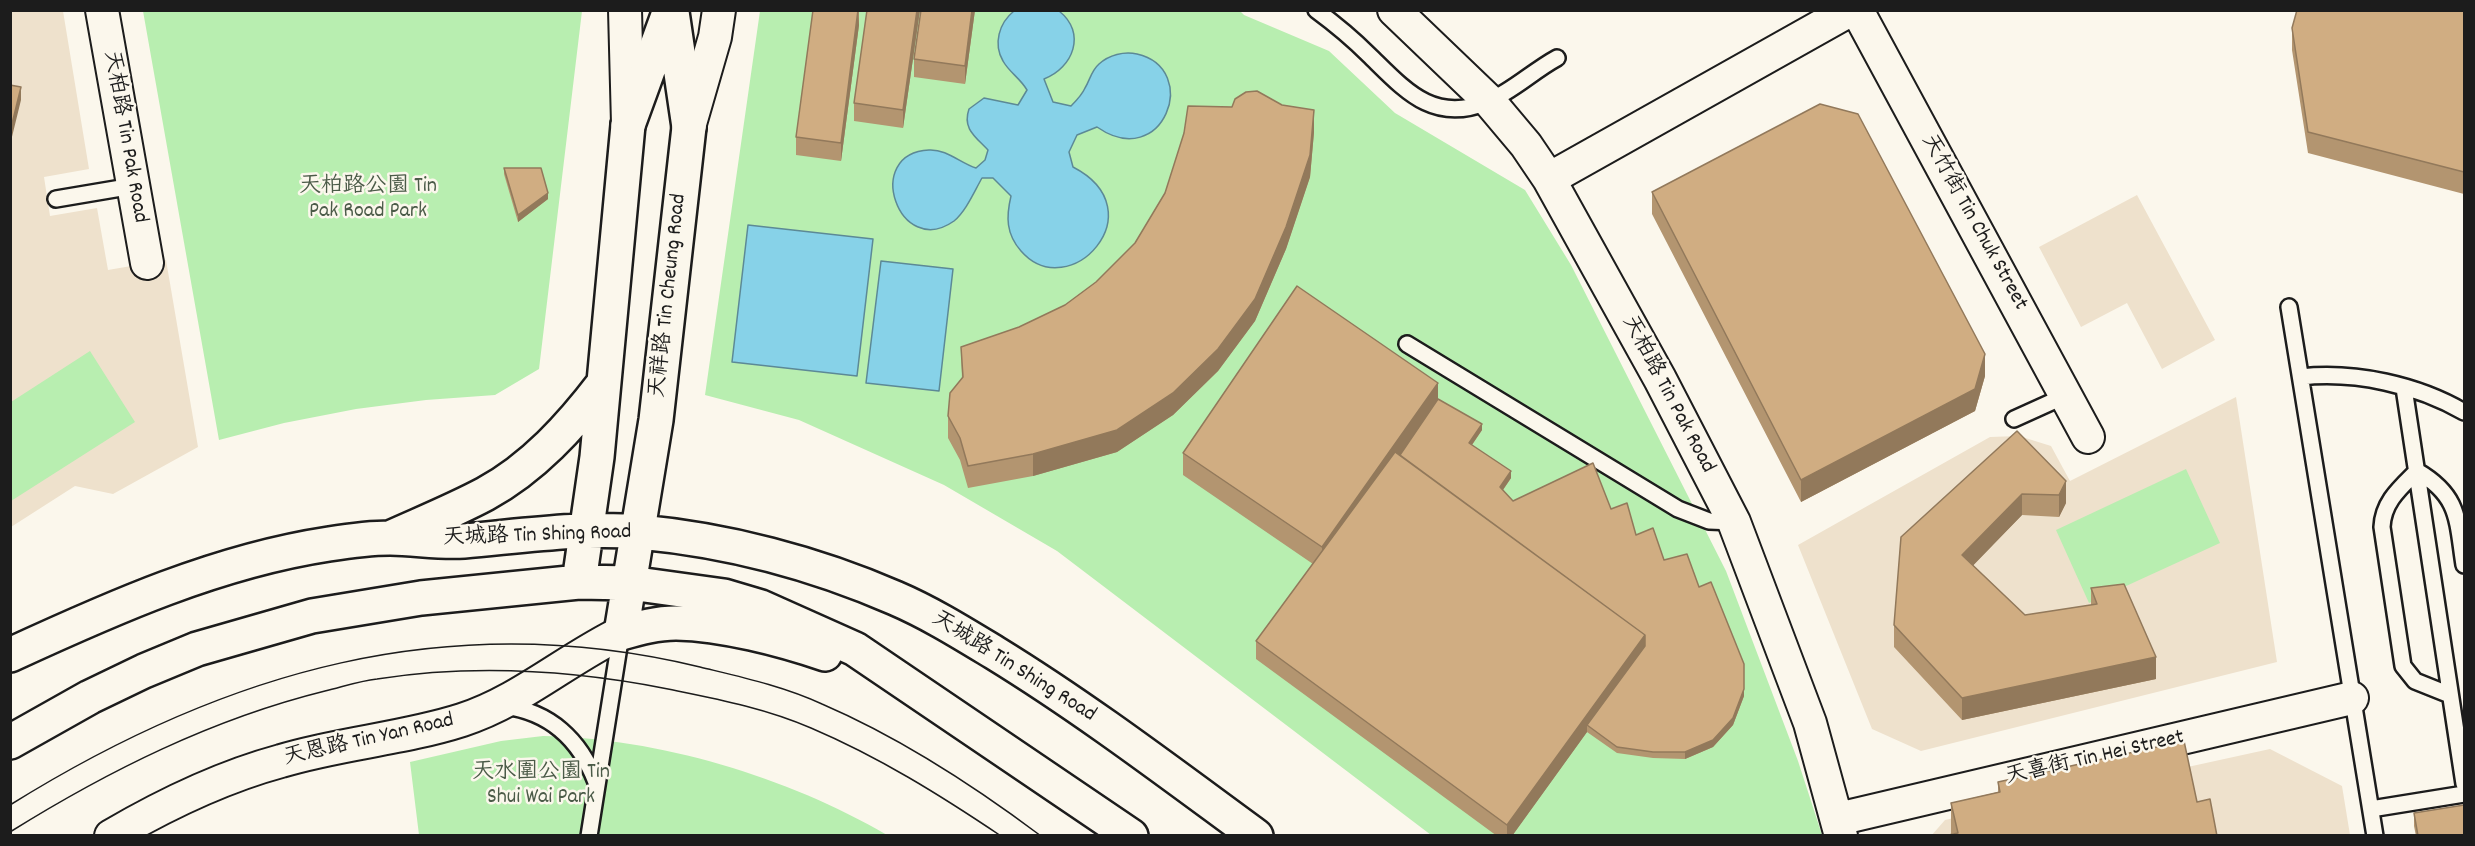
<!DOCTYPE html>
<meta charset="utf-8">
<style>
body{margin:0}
#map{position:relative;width:2475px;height:846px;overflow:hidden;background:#fbf7ec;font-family:Dekko,sans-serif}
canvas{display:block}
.frame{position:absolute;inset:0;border:12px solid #1c1c1c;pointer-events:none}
</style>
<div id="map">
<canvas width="2475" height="846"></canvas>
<div class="frame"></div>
</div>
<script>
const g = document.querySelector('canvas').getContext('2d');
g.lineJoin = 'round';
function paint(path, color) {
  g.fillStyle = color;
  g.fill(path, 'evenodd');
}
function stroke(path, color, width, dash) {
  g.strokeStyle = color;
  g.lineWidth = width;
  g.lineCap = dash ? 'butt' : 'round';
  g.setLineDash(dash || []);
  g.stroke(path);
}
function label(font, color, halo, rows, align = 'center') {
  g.font = font + ' Dekko,"LXGW WenKai TC",sans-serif';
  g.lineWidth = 5;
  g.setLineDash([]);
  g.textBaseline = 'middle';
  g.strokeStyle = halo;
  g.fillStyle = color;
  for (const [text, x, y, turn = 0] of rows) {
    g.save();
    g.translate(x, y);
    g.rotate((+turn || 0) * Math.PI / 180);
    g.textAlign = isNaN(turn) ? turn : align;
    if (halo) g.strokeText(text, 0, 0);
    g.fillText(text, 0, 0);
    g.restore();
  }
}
paint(new Path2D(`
 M 11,11 L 63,11 L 89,169 L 44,177 L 50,216 L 97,208 L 108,270 L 166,260 L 198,447 L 113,494 L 75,486 L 11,527 Z
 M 2137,195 L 2215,340 L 2162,369 L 2127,303 L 2081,327 L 2039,247 Z
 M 2236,397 L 2277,662 L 1921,751 L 1872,729 L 1798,545 L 1990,437 L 2019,436 L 2051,446 L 2070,481 Z
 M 2270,749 L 2342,786 L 2350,835 L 1931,836 L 1945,820 Z`), '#eee1cc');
paint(new Path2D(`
 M 143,11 L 582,11 L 539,369 L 495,395 L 426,400 L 356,409 L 284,423 L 219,440 Z
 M 760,11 L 1240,11 L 1244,15 L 1329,51 L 1395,113 L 1525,190 L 1571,265 L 1726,571 L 1798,761 L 1822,835 L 1431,835 L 1057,551 L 944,485 L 799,420 L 705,395 Z
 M 90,351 L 135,422 L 11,501 L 11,402 Z
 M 2186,469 L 2220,543 L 2089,603 L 2056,530 Z
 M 543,736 C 658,738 788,777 887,835 L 419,835 L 410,762 L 501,741 Z`), '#b8eeb0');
const water = new Path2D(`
 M 1014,11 L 1059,11 C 1087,33 1073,68 1044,79 L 1053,102 L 1071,106 C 1076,101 1082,95 1085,88 C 1090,80 1091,71 1099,64 C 1109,55 1124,51 1137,54 C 1202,69 1163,173 1097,127 L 1077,135 L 1069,152 L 1073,167 C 1158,211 1069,306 1021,251 C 1006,234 1006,217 1011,196 L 993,178 L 982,178 C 974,192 966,211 954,221 C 899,260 862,153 929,150 C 947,149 960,163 976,168 L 985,160 L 988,150 C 976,137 962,129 969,109 L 984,98 L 1018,105 L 1027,90 C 1020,78 1009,72 1003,61 C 993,44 999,23 1014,11 Z
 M 748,225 L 873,239 L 857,376 L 732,362 Z
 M 881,261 L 953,269 L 939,391 L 866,383 Z`);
paint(water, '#87d2e8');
stroke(water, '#5c8996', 1.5);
const lane = new Path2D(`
 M 1316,10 C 1335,24 1353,39 1369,55 C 1405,90 1433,124 1487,102 C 1513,91 1533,71 1557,58
 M 56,199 L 133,186
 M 2289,307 L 2375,836
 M 1407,344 L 1678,509 L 1709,521 L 1734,522
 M 2301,377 C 2355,371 2418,385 2464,412
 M 2404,388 L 2464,784
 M 2014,419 L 2067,395
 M 2417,471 C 2400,488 2383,502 2382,527 L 2403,666 L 2415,681 L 2450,695
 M 2417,471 C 2460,496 2457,520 2464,565
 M 505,706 C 550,712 580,740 596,782
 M 2371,809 L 2464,794
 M 589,836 L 621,634`);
const street = new Path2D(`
 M 102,10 L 147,263
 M 625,10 L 628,124
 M 1394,10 L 1489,101 L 1526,145 L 1549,179 L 1660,379 L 1734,522 L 1810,723 L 1841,836
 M 1857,10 L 2088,437
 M 689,127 L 715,37 L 719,10
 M 1549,179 L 1850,10
 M 1838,819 L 2352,698
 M 111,836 C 164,805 222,777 281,761 C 340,743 403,739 462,720 C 519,702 567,659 621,633`);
const secondary = new Path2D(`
 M 689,127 L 656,420 L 621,633 C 639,628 657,623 676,623 C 723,624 781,639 825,654
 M 392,537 C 423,523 455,510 485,494 C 533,468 571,426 603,384
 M 579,582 L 597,457 L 628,125
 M 10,655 C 112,608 217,561 329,544 C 348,541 370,538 390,538 C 415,538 439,543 464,541 C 522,536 582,527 640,532 C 726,540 815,563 895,598 C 930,613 962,633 995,653 C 1086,709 1170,773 1256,836
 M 10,742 L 90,697 L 144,671 L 197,649 L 312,616 L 421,598 L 579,582 L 630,583 L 724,596 L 761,607 L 855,649 L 1131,836`);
const primary = new Path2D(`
 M 672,12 L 689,127
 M 628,125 L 670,10`);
stroke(lane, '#1c1c1c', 20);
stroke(street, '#1c1c1c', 36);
stroke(secondary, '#1c1c1c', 38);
stroke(primary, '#1c1c1c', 38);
stroke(lane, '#fbf7ec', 15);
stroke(street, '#fbf7ec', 32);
stroke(secondary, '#fbf7ec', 33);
stroke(primary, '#fbf7ec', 33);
stroke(new Path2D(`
 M 10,805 C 225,671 448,606 700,667 C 741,677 783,686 822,704 C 901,738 973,785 1041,836
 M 10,832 C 108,771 212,719 325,691 C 342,687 359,681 377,679 C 474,664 572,670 668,689 C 717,699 765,708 811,728 C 879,757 940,795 1001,836`), '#1c1c1c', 1.5);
paint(new Path2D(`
 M 859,10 L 859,25 L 841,161 L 796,155 L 796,137 Z
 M 867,10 L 920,10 L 903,128 L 854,121 L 854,103 Z
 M 975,10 L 965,84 L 914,77 L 914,59 Z
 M 2464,10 L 2464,194 L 2308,153 L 2292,50 L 2292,28 Z
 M 1232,107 L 1314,132 L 1310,177 L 1286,249 L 1255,321 L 1218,371 L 1173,415 L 1117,452 L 1033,476 L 968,488 L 960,460 L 948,438 L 948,416 L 962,379 L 961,347 L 1019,327 L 1065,305 L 1096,282 L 1135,243 Z
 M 504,168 L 548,199 L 518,222 L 504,174 Z
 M 1652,192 L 1985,376 L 1975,411 L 1801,502 L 1652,214 Z
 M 1438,399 L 1482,430 L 1472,445 L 1511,478 L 1503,490 L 1513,501 L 1611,509 L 1636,535 L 1664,560 L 1699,587 L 1744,696 L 1733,725 L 1713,747 L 1685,759 L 1653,758 L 1617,753 L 1587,732 L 1512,836 L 1497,836 L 1256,659 L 1256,641 L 1313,564 L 1183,475 L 1183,453 Z
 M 2017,431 L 2066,503 L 2059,517 L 2022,515 L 1973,565 L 2025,615 L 2091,605 L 2091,588 L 2156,679 L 1962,720 L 1894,647 L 1894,625 Z
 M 1998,782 L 2197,802 L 1951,834 L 1951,803 L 1998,792 Z
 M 2414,813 L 2464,836 L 2416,836 L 2414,826 Z`), '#b39570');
paint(new Path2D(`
 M 858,10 L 859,25 L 841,161 L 841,143 Z
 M 917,10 L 920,10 L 903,128 L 903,110 Z
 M 972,10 L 975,10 L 965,84 L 965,66 Z
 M 21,87 L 21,100 L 10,145 L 10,132 Z
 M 1314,110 L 1314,132 L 1310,177 L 1286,249 L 1255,321 L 1218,371 L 1173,415 L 1117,452 L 1033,476 L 1033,454 Z
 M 548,193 L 548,199 L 518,222 L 518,215 Z
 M 1985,354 L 1985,376 L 1975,411 L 1801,502 L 1801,480 Z
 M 1438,383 L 1438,405 L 1322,569 L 1322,547 Z
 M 1482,424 L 1482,430 L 1469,449 L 1469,443 Z
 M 1511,471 L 1511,478 L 1500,494 L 1500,487 Z
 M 2066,481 L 2066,503 L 2059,517 L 2059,495 Z
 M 2022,494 L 2022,515 L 1962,577 L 1962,555 Z
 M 1645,635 L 1645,653 L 1587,725 L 1587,732 L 1512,836 L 1507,836 L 1507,825 Z
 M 2156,657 L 2156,679 L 1962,720 L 1962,698 Z
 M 1744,664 L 1744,696 L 1733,725 L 1713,747 L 1685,759 L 1685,752 Z`), '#92795b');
const building = new Path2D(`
 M 813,10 L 858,10 L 841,143 L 796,137 Z
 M 867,10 L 917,10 L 903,110 L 854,103 Z
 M 921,10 L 972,10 L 965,66 L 914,59 Z
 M 2297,10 L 2464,10 L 2464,172 L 2308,132 L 2292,28 Z
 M 10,85 L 21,87 L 10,132 Z
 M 1257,91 L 1282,105 L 1314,110 L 1310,155 L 1286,227 L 1255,299 L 1218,349 L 1173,393 L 1117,430 L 1033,454 L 968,466 L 960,438 L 948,416 L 950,393 L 963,377 L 961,347 L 1019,327 L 1065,305 L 1096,282 L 1135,243 L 1165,193 L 1184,133 L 1188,106 L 1232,107 L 1235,99 L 1246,92 Z
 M 1820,104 L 1858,114 L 1985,354 L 1975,389 L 1801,480 L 1652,192 Z
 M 504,168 L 541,168 L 548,193 L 518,215 Z
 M 1297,286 L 1438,383 L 1322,547 L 1183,453 Z
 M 1438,399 L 1482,424 L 1469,443 L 1511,471 L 1500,487 L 1513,501 L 1593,463 L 1611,509 L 1627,503 L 1636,535 L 1653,528 L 1664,560 L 1687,554 L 1699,587 L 1711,582 L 1744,664 L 1744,689 L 1733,718 L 1713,740 L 1685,752 L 1653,752 L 1617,747 L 1587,725 L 1645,646 L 1645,635 L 1400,455 Z
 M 2017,431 L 2066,481 L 2059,495 L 2022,494 L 1962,555 L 2025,615 L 2097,604 L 2091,588 L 2124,584 L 2156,657 L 1962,698 L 1894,625 L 1901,537 Z
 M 1395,452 L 1645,635 L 1507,825 L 1256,641 Z
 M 2184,741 L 2197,802 L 2210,799 L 2217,836 L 1944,836 L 1958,833 L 1951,803 L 2000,792 L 1998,782 Z
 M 2464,805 L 2464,836 L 2418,836 L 2414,813 Z`);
paint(building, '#d0ad82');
stroke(building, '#92795b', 1.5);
label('22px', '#1c1c1c', '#fbf7ec', [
 ["天柏路 Tin Pak Road",124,137,80],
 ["天竹街 Tin Chuk Street",1973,223,61],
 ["天祥路 Tin Cheung Road",670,296,-84],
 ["天柏路 Tin Pak Road",1667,395,62],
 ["天城路 Tin Shing Road",537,537,-2],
 ["天城路 Tin Shing Road",1013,668,32],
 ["天恩路 Tin Yan Road",369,741,-13],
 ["天喜街 Tin Hei Street",2095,759,-13]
]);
label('22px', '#4b5b48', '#fbf7ec', [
 ["天柏路公園 Tin",368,188],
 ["Pak Road Park",368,213],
 ["天水圍公園 Tin",541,774],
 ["Shui Wai Park",541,799]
]);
</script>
